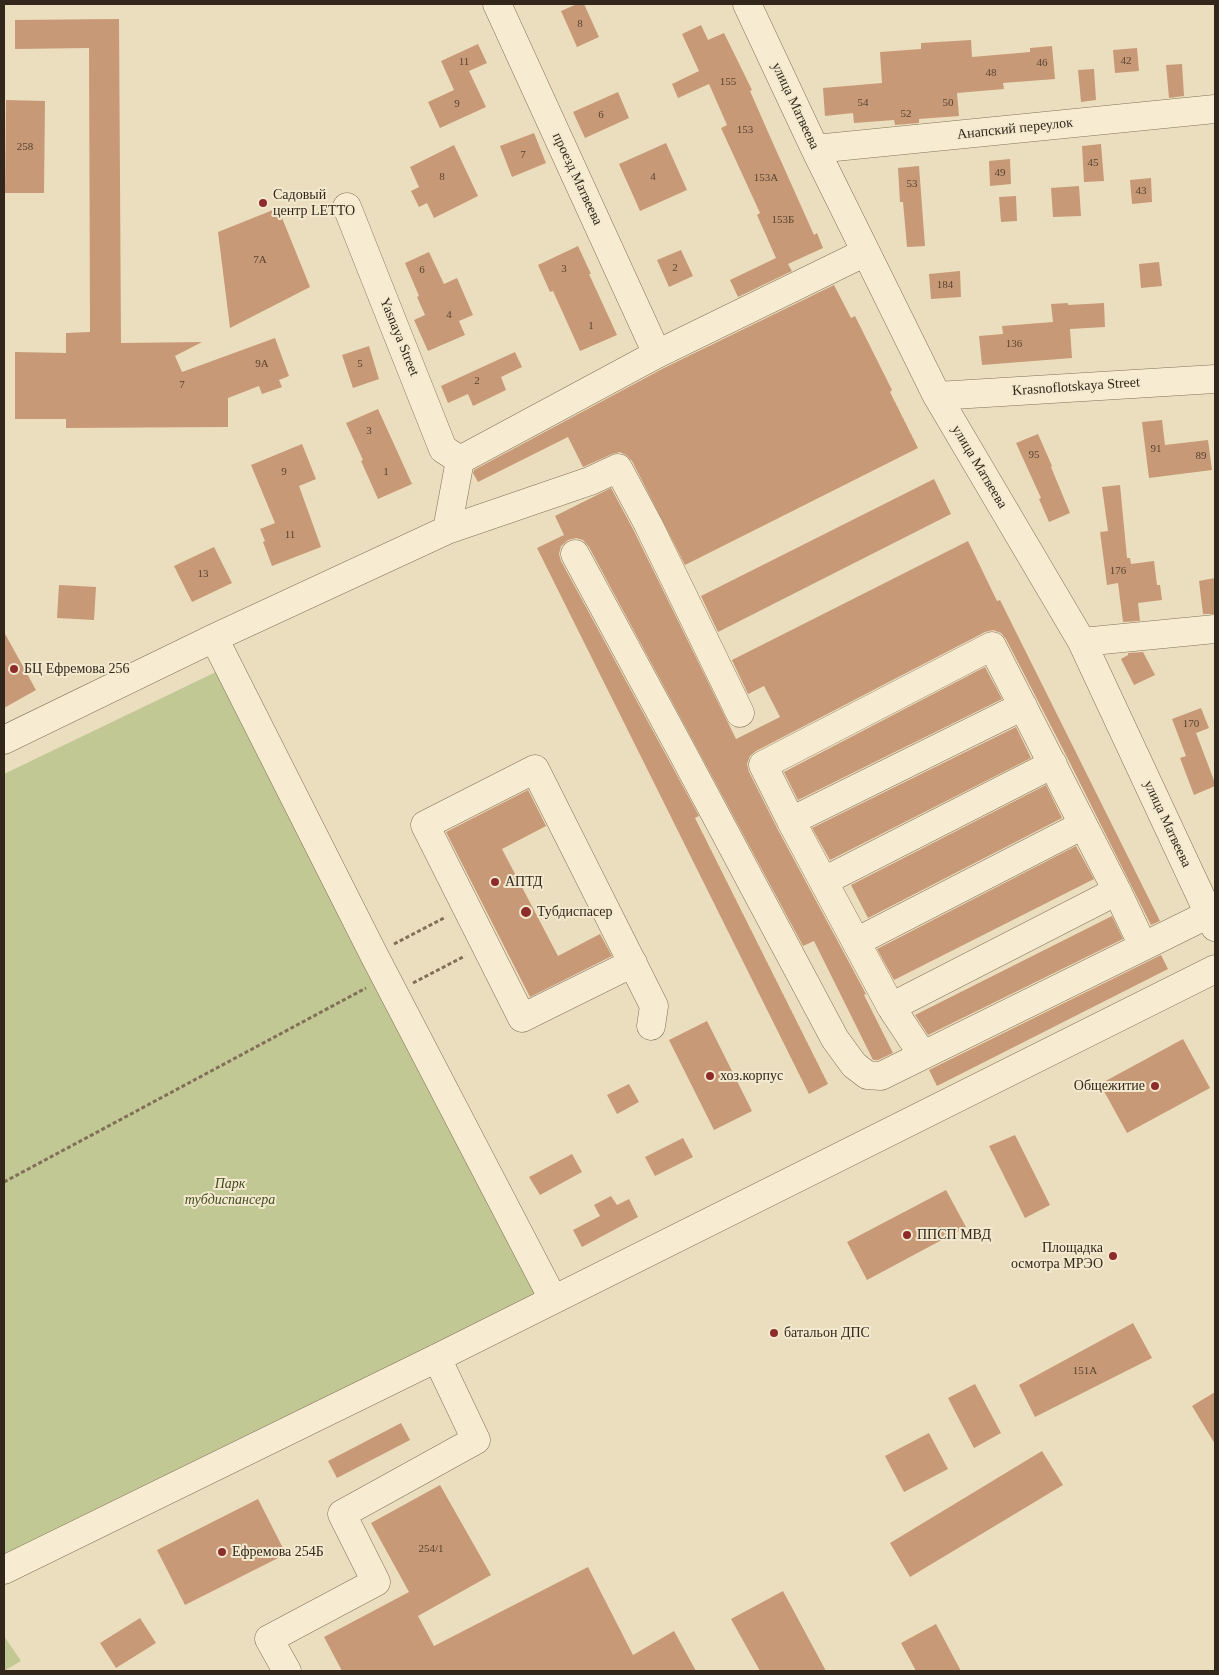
<!DOCTYPE html>
<meta charset="utf-8">
<style>
body{margin:0}
#map{position:relative;width:1219px;height:1675px;overflow:hidden;background:#ebdebe;font-family:"Times New Roman",serif}
canvas{display:block}
.frame{position:absolute;inset:0;border:5px solid #33271c;pointer-events:none}
</style>
<div id="map">
<canvas width="1219" height="1675"></canvas>
<div class="frame"></div>
</div>
<script>
const g = document.querySelector('canvas').getContext('2d');
g.lineJoin = 'round';
function paint(path, color) {
  g.fillStyle = color;
  g.fill(path, 'evenodd');
}
function stroke(path, color, width, dash) {
  g.strokeStyle = color;
  g.lineWidth = width;
  g.lineCap = dash ? 'butt' : 'round';
  g.setLineDash(dash || []);
  g.stroke(path);
}
function label(font, color, halo, rows, align = 'center') {
  g.font = font + ' "Times New Roman",serif';
  g.lineWidth = 4;
  g.setLineDash([]);
  g.textBaseline = 'middle';
  g.strokeStyle = halo;
  g.fillStyle = color;
  for (const [text, x, y, turn = 0] of rows) {
    g.save();
    g.translate(x, y);
    g.rotate((+turn || 0) * Math.PI / 180);
    g.textAlign = isNaN(turn) ? turn : align;
    if (halo) g.strokeText(text, 0, 0);
    g.fillText(text, 0, 0);
    g.restore();
  }
}
paint(new Path2D(`
 M 218,671 L 536,1295 L 4,1557 L 4,774 Z
 M 4,1636 L 21,1661 L 4,1671 Z`), '#c1c893');
paint(new Path2D(`
 M 577,4 L 584,4 L 599,37 L 577,47 L 561,11 Z
 M 119,19 L 121,343 L 202,342 L 175,356 L 182,372 L 275,338 L 289,376 L 279,380 L 282,387 L 262,394 L 259,386 L 228,398 L 228,427 L 66,428 L 66,419 L 15,419 L 15,352 L 66,353 L 66,333 L 90,332 L 89,48 L 15,49 L 15,20 Z
 M 701,25 L 708,40 L 724,33 L 752,90 L 750,91 L 768,132 L 814,235 L 817,233 L 823,248 L 788,264 L 792,271 L 738,297 L 730,280 L 776,258 L 757,215 L 760,213 L 721,128 L 727,125 L 709,84 L 678,98 L 672,84 L 699,71 L 682,34 Z
 M 971,40 L 972,57 L 1030,52 L 1030,48 L 1052,46 L 1055,79 L 1003,83 L 1004,89 L 957,93 L 959,116 L 919,119 L 919,123 L 895,125 L 894,120 L 854,123 L 853,113 L 825,116 L 823,88 L 882,83 L 880,52 L 921,49 L 921,43 Z
 M 478,44 L 487,63 L 469,71 L 486,107 L 440,128 L 428,102 L 454,90 L 441,61 Z
 M 1137,48 L 1139,71 L 1115,73 L 1113,50 Z
 M 1182,64 L 1184,96 L 1169,98 L 1166,65 Z
 M 1094,69 L 1096,100 L 1081,102 L 1078,70 Z
 M 618,92 L 629,118 L 585,138 L 573,112 Z
 M 6,100 L 45,101 L 44,193 L 5,193 Z
 M 534,133 L 546,163 L 512,177 L 500,146 Z
 M 666,143 L 687,190 L 640,211 L 619,164 Z
 M 1101,144 L 1104,181 L 1084,182 L 1082,146 Z
 M 454,145 L 478,196 L 434,218 L 427,203 L 419,207 L 411,191 L 419,187 L 410,167 Z
 M 1010,159 L 1011,184 L 990,186 L 989,161 Z
 M 919,166 L 925,246 L 907,247 L 903,202 L 900,202 L 898,168 Z
 M 1151,178 L 1152,202 L 1132,204 L 1130,180 Z
 M 1079,186 L 1081,216 L 1053,217 L 1051,188 Z
 M 1016,196 L 1017,221 L 1001,222 L 999,197 Z
 M 278,208 L 310,287 L 230,328 L 218,232 Z
 M 578,246 L 591,274 L 589,274 L 617,335 L 580,351 L 553,291 L 550,292 L 538,265 Z
 M 681,250 L 693,276 L 669,287 L 657,260 Z
 M 429,252 L 444,284 L 457,278 L 473,315 L 459,321 L 465,335 L 428,351 L 414,320 L 425,315 L 417,297 L 419,296 L 405,263 Z
 M 1159,262 L 1162,286 L 1141,288 L 1139,264 Z
 M 960,271 L 961,297 L 931,299 L 929,274 Z
 M 834,285 L 851,318 L 855,316 L 892,390 L 890,392 L 918,448 L 685,565 L 632,461 L 626,455 L 620,452 L 612,454 L 583,467 L 568,437 L 478,482 L 473,473 L 474,470 L 664,368 Z
 M 1068,303 L 1068,305 L 1104,303 L 1105,327 L 1070,329 L 1072,358 L 982,365 L 979,336 L 1003,334 L 1002,326 L 1053,322 L 1051,304 Z
 M 369,346 L 379,379 L 353,388 L 342,355 Z
 M 515,352 L 522,367 L 501,377 L 506,390 L 473,406 L 468,394 L 448,403 L 441,386 Z
 M 378,409 L 412,484 L 378,499 L 361,461 L 363,460 L 346,423 Z
 M 1162,420 L 1165,445 L 1208,440 L 1212,470 L 1149,478 L 1142,422 Z
 M 1038,434 L 1052,466 L 1051,467 L 1070,513 L 1049,522 L 1039,499 L 1041,498 L 1016,443 Z
 M 302,444 L 316,479 L 299,486 L 321,547 L 272,566 L 263,542 L 265,541 L 260,529 L 275,523 L 251,465 Z
 M 934,479 L 951,514 L 718,632 L 701,596 Z
 M 1120,485 L 1127,558 L 1130,558 L 1131,564 L 1154,561 L 1157,585 L 1160,585 L 1162,600 L 1138,603 L 1140,621 L 1123,622 L 1118,583 L 1107,585 L 1100,532 L 1108,531 L 1102,487 Z
 M 611,488 L 634,531 L 736,739 L 780,717 L 764,686 L 748,694 L 732,660 L 968,541 L 997,601 L 1000,600 L 1160,921 L 1151,925 L 1067,757 L 1006,639 L 1001,633 L 993,630 L 985,632 L 756,751 L 750,756 L 747,764 L 749,772 L 777,828 L 866,994 L 864,995 L 893,1053 L 878,1060 L 873,1060 L 814,941 L 803,946 L 589,547 L 583,540 L 576,538 L 568,540 L 561,546 L 559,554 L 561,561 L 699,816 L 695,818 L 828,1084 L 809,1094 L 537,548 L 564,535 L 555,516 Z
 M 214,547 L 232,583 L 192,602 L 174,566 Z
 M 1215,578 L 1215,614 L 1203,614 L 1199,581 Z
 M 59,585 L 96,587 L 94,620 L 57,618 Z
 M 4,632 L 36,690 L 4,708 Z
 M 1143,652 L 1155,675 L 1134,685 L 1121,659 L 1128,655 L 1128,653 Z
 M 985,667 L 1002,699 L 798,800 L 784,772 Z
 M 1201,708 L 1209,728 L 1196,733 L 1215,783 L 1215,786 L 1194,795 L 1180,758 L 1186,756 L 1172,719 Z
 M 1016,727 L 1031,758 L 830,860 L 812,828 Z
 M 1046,785 L 1062,818 L 868,918 L 851,885 Z
 M 528,790 L 546,826 L 502,849 L 558,956 L 600,934 L 612,956 L 530,997 L 446,832 Z
 M 1076,846 L 1094,879 L 894,980 L 877,949 Z
 M 1112,916 L 1123,939 L 928,1035 L 915,1015 Z
 M 1161,955 L 1168,969 L 937,1086 L 929,1070 Z
 M 707,1021 L 752,1111 L 714,1130 L 669,1040 Z
 M 1183,1039 L 1210,1088 L 1127,1133 L 1100,1084 Z
 M 629,1084 L 639,1102 L 617,1114 L 607,1095 Z
 M 1015,1135 L 1050,1205 L 1025,1218 L 989,1146 Z
 M 683,1138 L 693,1157 L 655,1176 L 645,1157 Z
 M 572,1154 L 582,1172 L 540,1195 L 529,1177 Z
 M 946,1190 L 966,1227 L 867,1280 L 847,1242 Z
 M 611,1196 L 617,1205 L 629,1199 L 638,1217 L 582,1247 L 573,1230 L 600,1216 L 594,1205 Z
 M 1133,1323 L 1152,1358 L 1035,1417 L 1019,1385 Z
 M 975,1384 L 1001,1433 L 974,1448 L 948,1398 Z
 M 1215,1392 L 1215,1444 L 1192,1406 Z
 M 401,1423 L 410,1440 L 337,1478 L 328,1461 Z
 M 929,1433 L 948,1469 L 904,1492 L 885,1456 Z
 M 1042,1451 L 1063,1485 L 910,1577 L 890,1543 Z
 M 440,1485 L 491,1575 L 418,1616 L 434,1646 L 588,1567 L 633,1655 L 674,1631 L 696,1671 L 342,1671 L 324,1637 L 409,1592 L 371,1523 Z
 M 258,1499 L 286,1554 L 185,1605 L 157,1550 Z
 M 783,1591 L 826,1671 L 760,1671 L 731,1619 Z
 M 140,1618 L 156,1643 L 116,1668 L 100,1643 Z
 M 936,1624 L 961,1671 L 916,1671 L 901,1643 Z`), '#c89976');
const minor = new Path2D(`
 M 497,4 L 657,354
 M 747,4 L 815,149 L 937,396 L 1082,642 L 1215,927
 M 815,149 L 1215,109
 M 347,207 L 443,449 L 460,460
 M 937,396 L 1215,379
 M 447,530 L 590,481 L 618,468 L 648,524 L 740,713
 M 575,554 L 681,750 L 835,1039 L 854,1065 L 867,1075 L 881,1076 L 1209,914
 M 214,638 L 374,955 L 553,1299
 M 1082,642 L 1215,629
 M 4,740 L 214,638 L 447,530 L 460,460 L 657,354 L 866,252
 M 791,821 L 1023,706
 M 824,881 L 1053,764
 M 856,942 L 1083,825
 M 633,963 L 522,1018 L 425,825 L 535,769 L 654,1006 L 651,1026
 M 891,1007 L 1117,891
 M 922,1054 L 891,1007 L 791,821 L 763,765 L 992,646 L 1117,891 L 1143,946
 M 4,1570 L 437,1358 L 1215,969
 M 287,1671 L 269,1639 L 376,1582 L 342,1514 L 476,1440 L 437,1358`);
stroke(minor, '#826f58', 29);
stroke(new Path2D(`
 M 394,944 L 446,917
 M 413,983 L 465,956
 M 4,1182 L 366,988`), '#826f58', 3, [4, 2.5]);
stroke(minor, '#f7ecd1', 28);
for (const [x, y, r, color] of [
 [263,203,5,"#8e2c2b"],
 [14,669,5,"#8e2c2b"],
 [495,882,5,"#8e2c2b"],
 [526,912,6,"#8e2c2b"],
 [710,1076,5,"#8e2c2b"],
 [1155,1086,5,"#8e2c2b"],
 [907,1235,5,"#8e2c2b"],
 [1113,1256,5,"#8e2c2b"],
 [774,1333,5,"#8e2c2b"],
 [222,1552,5,"#8e2c2b"]
]) {
  const dot = new Path2D();
  dot.arc(x, y, r, 0, 2 * Math.PI);
  g.fillStyle = color;
  g.fill(dot);
  stroke(dot, '#f3e9ce', 2);
}
label('11px', '#584432', null, [
 ["8",580,24],
 ["42",1126,61],
 ["11",464,62],
 ["46",1042,63],
 ["48",991,73],
 ["155",728,82],
 ["54",863,103],
 ["50",948,103],
 ["9",457,104],
 ["52",906,114],
 ["6",601,115],
 ["153",745,130],
 ["258",25,147],
 ["7",523,155],
 ["45",1093,163],
 ["49",1000,173],
 ["8",442,177],
 ["4",653,177],
 ["153А",766,178],
 ["53",912,184],
 ["43",1141,191],
 ["153Б",783,220],
 ["7А",260,260],
 ["2",675,268],
 ["3",564,269],
 ["6",422,270],
 ["184",945,285],
 ["4",449,315],
 ["1",591,326],
 ["136",1014,344],
 ["9А",262,364],
 ["5",360,364],
 ["2",477,381],
 ["7",182,385],
 ["3",369,431],
 ["91",1156,449],
 ["95",1034,455],
 ["89",1201,456],
 ["9",284,472],
 ["1",386,472],
 ["11",290,535],
 ["176",1118,571],
 ["13",203,574],
 ["170",1191,724],
 ["151А",1085,1371],
 ["254/1",431,1549]
]);
label('14px', '#33271c', '#f3e9ce', [
 ["улица Матвеева",795,106,65],
 ["Анапский переулок",1015,129,-6],
 ["проезд Матвеева",577,179,65],
 ["Yasnaya Street",399,337,68],
 ["Krasnoflotskaya Street",1076,387,-4],
 ["улица Матвеева",979,467,59],
 ["улица Матвеева",1167,824,65]
]);
label('14px', '#33271c', '#f3e9ce', [
 ["Садовый",273,195],
 ["центр LETTO",273,211],
 ["БЦ Ефремова 256",24,669],
 ["АПТД",505,882],
 ["Тубдиспасер",537,912],
 ["хоз.корпус",720,1076],
 ["Общежитие",1145,1086,"right"],
 ["ППСП МВД",917,1235],
 ["Площадка",1103,1248,"right"],
 ["осмотра МРЭО",1103,1264,"right"],
 ["батальон ДПС",784,1333],
 ["Ефремова 254Б",232,1552]
], 'left');
label('italic 14px', '#434e23', '#f3e9ce', [
 ["Парк",230,1184],
 ["тубдиспансера",230,1200]
]);
</script>
